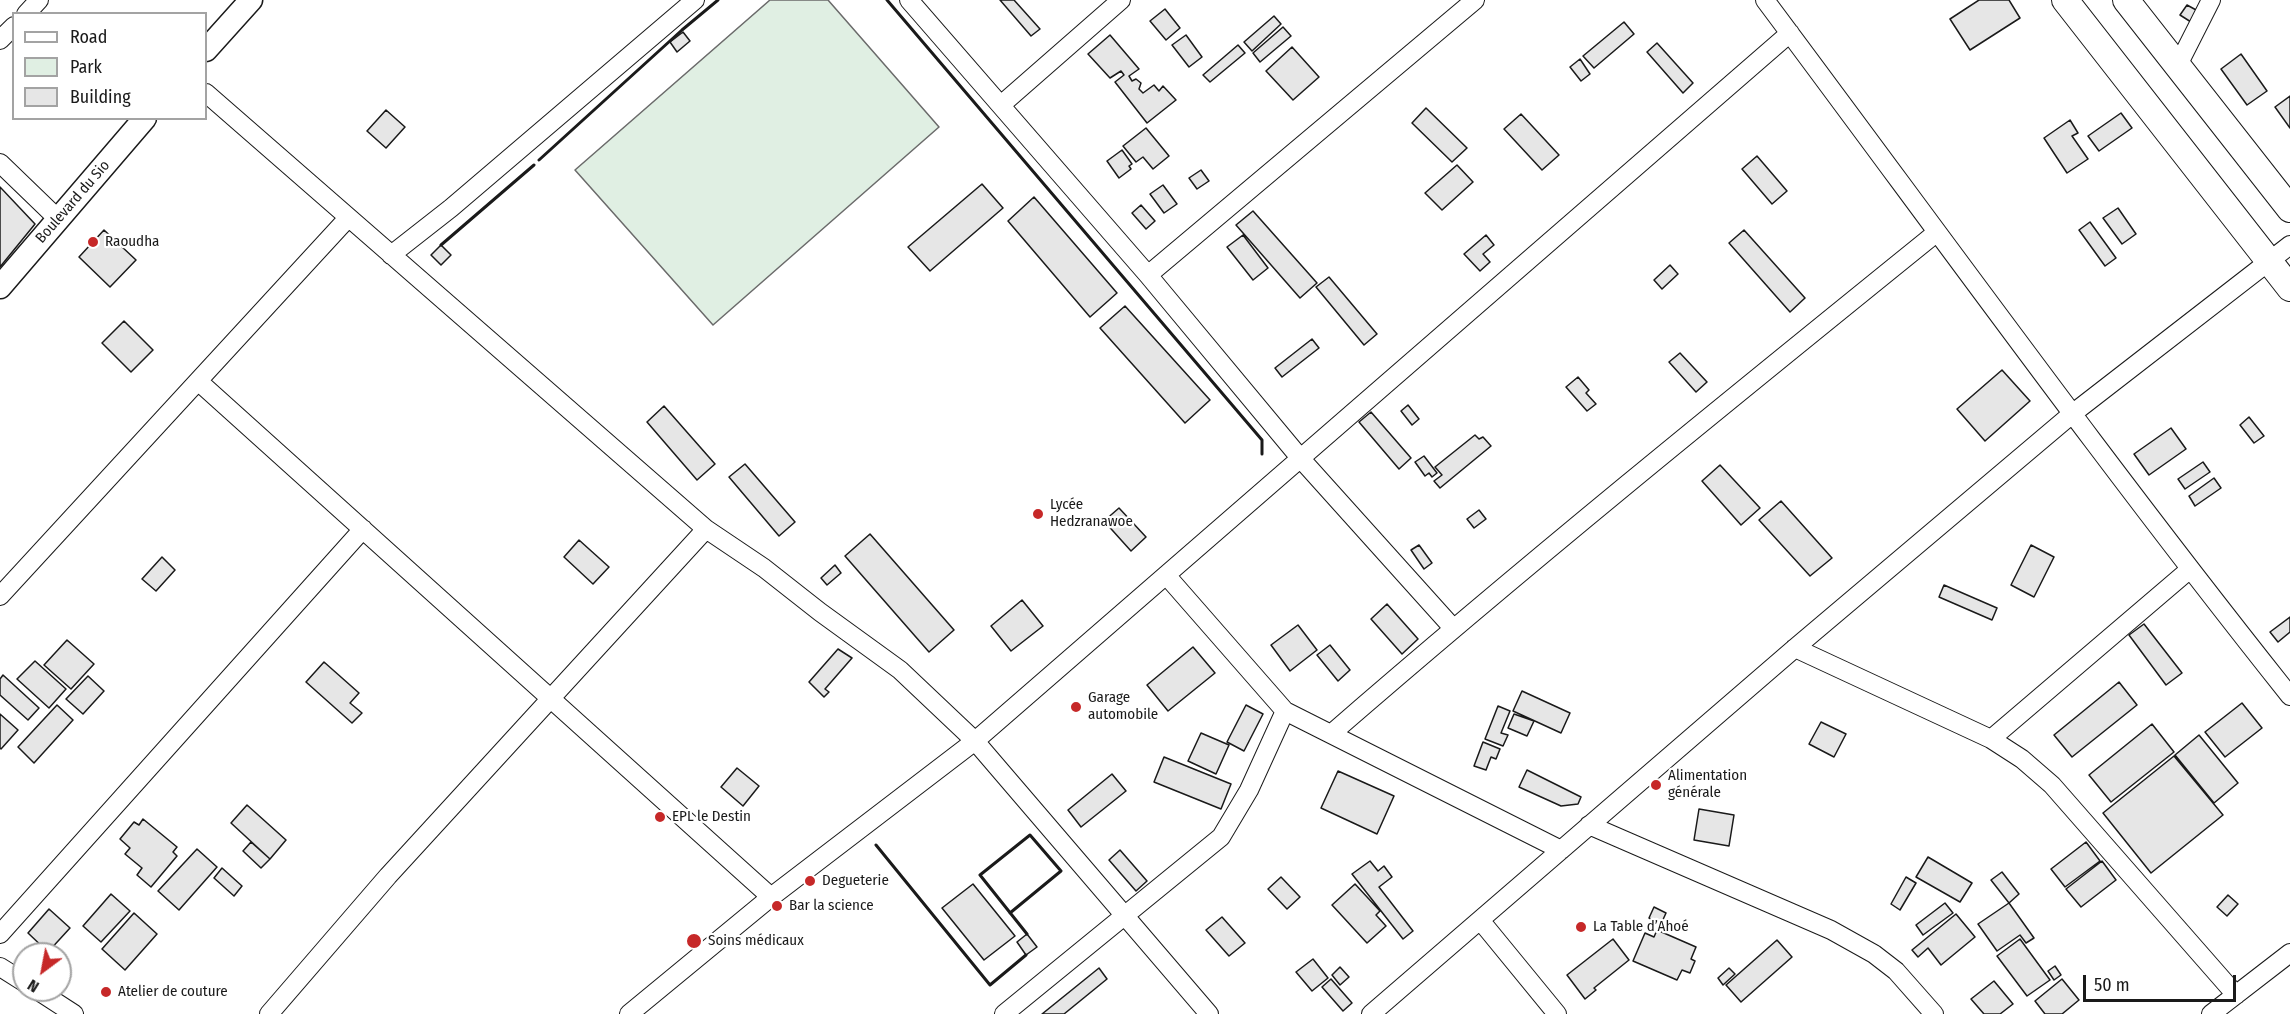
<!DOCTYPE html>
<meta charset="utf-8">
<style>
body{margin:0}
#map{position:relative;width:2290px;height:1014px;overflow:hidden;background:#fff;font-family:"Fira Sans Condensed",sans-serif}
canvas{display:block}
.legend{position:absolute;left:12px;top:12px;width:195px;height:108px;box-sizing:border-box;background:#fff;border:2px solid #a3a3a3;margin:0;padding:8px 10px;list-style:none;font-size:18px;color:#1a1a1a}
.legend li{display:flex;align-items:center;gap:12px;height:30px}
.legend b{width:30px;border:2px solid #a3a3a3}
.north{position:absolute;left:12px;top:942px;width:60px;height:60px;box-sizing:border-box;background:#fff;border:2px solid #a3a3a3;border-radius:50%;rotate:212deg;font-size:16px;font-weight:700;line-height:24px;text-align:center;color:#1a1a1a}
.north::after{content:'';display:block;margin:auto;width:21px;height:27px;background:#c62828;clip-path:polygon(50% 0,100% 100%,50% 72%,0 100%)}
.scale{position:absolute;left:2083px;top:975px;width:153px;height:27px;box-sizing:border-box;border:3px solid #1a1a1a;border-top:0;padding-left:8px;font-size:18px;line-height:21px;white-space:nowrap;color:#1a1a1a;-webkit-text-stroke:4px #fff;paint-order:stroke}
</style>
<div id="map">
<canvas width="2290" height="1014"></canvas>
<ul class="legend">
<li><b style="height:8px;background:#fff"></b>Road</li>
<li><b style="height:16px;background:#e0efe3"></b>Park</li>
<li><b style="height:16px;background:#e6e6e6"></b>Building</li>
</ul>
<div class="north">N</div>
<div class="scale">50 m</div>
</div>
<script>
const g = document.querySelector('canvas').getContext('2d');
g.lineJoin = 'round';
function paint(path, color) {
  g.fillStyle = color;
  g.fill(path, 'evenodd');
}
function stroke(path, color, width, dash) {
  g.strokeStyle = color;
  g.lineWidth = width;
  g.lineCap = dash ? 'butt' : 'round';
  g.setLineDash(dash || []);
  g.stroke(path);
}
function label(font, color, halo, rows, align = 'center') {
  g.font = font + ' "Fira Sans Condensed",sans-serif';
  g.lineWidth = 4.5;
  g.setLineDash([]);
  g.textBaseline = 'middle';
  g.strokeStyle = halo;
  g.fillStyle = color;
  for (const [text, x, y, turn = 0] of rows) {
    g.save();
    g.translate(x, y);
    g.rotate((+turn || 0) * Math.PI / 180);
    g.textAlign = isNaN(turn) ? turn : align;
    if (halo) g.strokeText(text, 0, 0);
    g.fillText(text, 0, 0);
    g.restore();
  }
}
const green = new Path2D(`
 M 770,0 L 828,0 L 939,127 L 713,325 L 575,170 Z`);
paint(green, '#e0efe3');
stroke(green, '#6a6a6a', 1.5);
const building = new Path2D(`
 M 1000,0 L 1014,0 L 1040,29 L 1031,36 Z
 M 1979,0 L 2009,0 L 2020,18 L 1970,50 L 1950,19 Z
 M 2187,5 L 2198,11 L 2191,22 L 2180,15 Z
 M 1165,9 L 1180,28 L 1166,40 L 1150,21 Z
 M 1274,16 L 1281,24 L 1252,51 L 1244,42 Z
 M 1624,22 L 1634,34 L 1594,68 L 1583,56 Z
 M 1283,27 L 1291,36 L 1260,62 L 1253,53 Z
 M 683,32 L 690,41 L 677,52 L 670,42 Z
 M 1110,35 L 1139,69 L 1129,76 L 1132,81 L 1136,79 L 1141,83 L 1139,89 L 1143,93 L 1154,85 L 1159,91 L 1163,86 L 1176,100 L 1147,123 L 1115,82 L 1124,75 L 1121,71 L 1110,78 L 1088,54 Z
 M 1186,35 L 1202,57 L 1189,67 L 1172,45 Z
 M 1657,43 L 1693,83 L 1683,93 L 1647,52 Z
 M 1238,45 L 1245,53 L 1210,82 L 1203,75 Z
 M 1292,47 L 1319,77 L 1293,100 L 1266,71 Z
 M 2241,54 L 2267,91 L 2247,105 L 2221,69 Z
 M 1580,59 L 1590,74 L 1581,81 L 1570,67 Z
 M 2290,96 L 2290,128 L 2275,107 Z
 M 1426,108 L 1467,148 L 1452,162 L 1412,123 Z
 M 386,110 L 405,127 L 386,148 L 367,131 Z
 M 2121,113 L 2132,128 L 2099,151 L 2088,136 Z
 M 1521,114 L 1559,155 L 1542,170 L 1504,129 Z
 M 2070,120 L 2078,133 L 2072,136 L 2088,159 L 2067,173 L 2044,138 Z
 M 1146,128 L 1169,156 L 1153,169 L 1143,157 L 1136,162 L 1123,146 Z
 M 1122,150 L 1132,164 L 1129,166 L 1131,169 L 1119,178 L 1107,161 Z
 M 1757,156 L 1787,191 L 1772,204 L 1742,169 Z
 M 1457,165 L 1473,182 L 1442,210 L 1425,193 Z
 M 1201,170 L 1209,181 L 1197,189 L 1189,178 Z
 M 982,184 L 1003,208 L 930,271 L 908,247 Z
 M 1163,185 L 1177,204 L 1164,213 L 1150,194 Z
 M 0,187 L 35,224 L 0,267 Z
 M 1034,197 L 1117,293 L 1090,317 L 1008,221 Z
 M 1141,205 L 1155,221 L 1146,229 L 1132,213 Z
 M 2118,208 L 2136,234 L 2122,244 L 2103,218 Z
 M 1253,211 L 1317,283 L 1300,298 L 1236,225 Z
 M 2090,222 L 2116,258 L 2105,266 L 2079,230 Z
 M 104,230 L 136,260 L 110,287 L 79,257 Z
 M 1744,230 L 1805,298 L 1790,312 L 1729,243 Z
 M 1243,235 L 1268,268 L 1253,280 L 1227,247 Z
 M 1486,235 L 1494,245 L 1483,254 L 1490,262 L 1480,271 L 1464,254 Z
 M 441,245 L 451,255 L 441,265 L 431,255 Z
 M 1670,265 L 1678,274 L 1662,289 L 1654,280 Z
 M 1329,277 L 1377,334 L 1364,345 L 1316,287 Z
 M 1125,306 L 1210,400 L 1185,423 L 1100,328 Z
 M 124,321 L 153,350 L 131,372 L 102,343 Z
 M 1312,339 L 1319,348 L 1282,377 L 1275,368 Z
 M 1680,353 L 1707,382 L 1696,392 L 1669,362 Z
 M 2002,370 L 2030,401 L 1985,441 L 1957,409 Z
 M 1578,377 L 1589,390 L 1586,393 L 1596,404 L 1587,411 L 1566,387 Z
 M 1408,405 L 1419,419 L 1412,425 L 1401,411 Z
 M 664,406 L 715,464 L 697,480 L 647,422 Z
 M 1371,412 L 1411,458 L 1399,469 L 1359,422 Z
 M 2249,417 L 2264,436 L 2254,443 L 2240,425 Z
 M 2171,428 L 2186,449 L 2149,475 L 2134,454 Z
 M 1475,435 L 1479,439 L 1483,437 L 1491,446 L 1440,488 L 1434,481 L 1442,475 L 1435,467 Z
 M 1424,456 L 1437,473 L 1432,477 L 1429,473 L 1425,476 L 1415,462 Z
 M 2203,462 L 2210,472 L 2185,489 L 2178,479 Z
 M 745,464 L 795,522 L 779,536 L 729,477 Z
 M 1720,465 L 1760,508 L 1741,525 L 1702,481 Z
 M 2214,478 L 2221,488 L 2195,506 L 2189,496 Z
 M 1781,501 L 1832,558 L 1810,576 L 1759,520 Z
 M 1119,508 L 1146,537 L 1131,551 L 1104,521 Z
 M 1479,510 L 1486,519 L 1474,528 L 1467,519 Z
 M 870,534 L 954,630 L 929,652 L 845,556 Z
 M 579,540 L 609,567 L 593,584 L 564,557 Z
 M 1419,545 L 1432,563 L 1424,569 L 1411,550 Z
 M 2031,545 L 2054,557 L 2034,597 L 2011,585 Z
 M 162,557 L 175,570 L 156,591 L 142,579 Z
 M 835,565 L 841,573 L 827,585 L 821,578 Z
 M 1944,585 L 1997,608 L 1992,620 L 1939,597 Z
 M 1022,600 L 1043,626 L 1011,651 L 991,626 Z
 M 1387,604 L 1418,639 L 1402,654 L 1371,619 Z
 M 2290,617 L 2290,632 L 2278,642 L 2270,632 Z
 M 2144,624 L 2182,673 L 2166,685 L 2129,635 Z
 M 1298,625 L 1317,650 L 1290,671 L 1271,645 Z
 M 67,640 L 94,664 L 71,689 L 44,665 Z
 M 1330,645 L 1350,670 L 1338,681 L 1317,655 Z
 M 1193,647 L 1215,673 L 1168,711 L 1147,685 Z
 M 838,649 L 852,658 L 825,689 L 829,692 L 824,697 L 809,682 Z
 M 35,661 L 66,689 L 49,708 L 17,679 Z
 M 324,662 L 359,693 L 350,703 L 362,713 L 352,723 L 306,682 Z
 M 3,675 L 39,708 L 28,720 L 0,695 L 0,679 Z
 M 88,676 L 104,691 L 83,714 L 66,699 Z
 M 2119,682 L 2137,705 L 2072,757 L 2054,735 Z
 M 1522,691 L 1570,713 L 1561,733 L 1513,711 Z
 M 2242,703 L 2262,728 L 2225,757 L 2205,732 Z
 M 57,705 L 73,720 L 34,763 L 18,747 Z
 M 1246,705 L 1263,714 L 1244,751 L 1227,742 Z
 M 1498,706 L 1510,711 L 1501,733 L 1508,735 L 1503,746 L 1485,739 Z
 M 0,714 L 18,730 L 1,749 L 0,748 Z
 M 1514,714 L 1534,721 L 1527,736 L 1508,728 Z
 M 1821,722 L 1846,734 L 1834,757 L 1809,744 Z
 M 2152,724 L 2174,752 L 2111,802 L 2089,775 Z
 M 1201,733 L 1229,745 L 1216,774 L 1188,761 Z
 M 2199,735 L 2238,783 L 2214,803 L 2175,755 Z
 M 1483,742 L 1500,749 L 1496,759 L 1491,757 L 1486,770 L 1474,766 Z
 M 2174,756 L 2223,815 L 2151,873 L 2103,813 Z
 M 1164,757 L 1231,784 L 1221,809 L 1154,782 Z
 M 737,768 L 759,786 L 743,806 L 721,787 Z
 M 1527,770 L 1581,797 L 1578,804 L 1561,806 L 1519,787 Z
 M 1338,771 L 1394,796 L 1377,834 L 1321,808 Z
 M 1112,774 L 1126,791 L 1081,827 L 1068,810 Z
 M 247,805 L 286,840 L 270,859 L 231,823 Z
 M 1699,809 L 1734,815 L 1729,846 L 1694,840 Z
 M 143,819 L 177,847 L 173,852 L 177,856 L 151,887 L 137,875 L 142,868 L 125,854 L 130,848 L 120,839 L 134,822 L 139,825 Z
 M 251,842 L 270,859 L 261,868 L 243,851 Z
 M 2086,842 L 2100,861 L 2065,887 L 2051,869 Z
 M 197,849 L 217,867 L 179,910 L 158,891 Z
 M 1120,850 L 1147,881 L 1136,891 L 1109,860 Z
 M 1928,857 L 1972,883 L 1960,902 L 1916,877 Z
 M 1370,861 L 1378,871 L 1384,866 L 1392,877 L 1379,887 L 1413,931 L 1403,939 L 1352,874 Z
 M 2102,861 L 2116,880 L 2081,907 L 2066,889 Z
 M 222,868 L 242,886 L 234,896 L 214,878 Z
 M 2002,872 L 2019,894 L 2009,903 L 1991,880 Z
 M 1281,877 L 1300,897 L 1287,909 L 1268,889 Z
 M 1906,877 L 1916,883 L 1900,910 L 1891,904 Z
 M 973,884 L 1015,936 L 984,960 L 942,908 Z
 M 1355,884 L 1380,911 L 1376,915 L 1386,926 L 1367,943 L 1332,905 Z
 M 111,894 L 130,911 L 101,942 L 83,926 Z
 M 2228,895 L 2238,904 L 2227,916 L 2217,907 Z
 M 1945,903 L 1953,913 L 1923,935 L 1916,925 Z
 M 2009,903 L 2034,938 L 2026,943 L 2020,935 L 1997,951 L 1978,924 Z
 M 1654,907 L 1666,913 L 1661,924 L 1649,918 Z
 M 49,909 L 70,928 L 48,952 L 28,933 Z
 M 134,913 L 157,934 L 125,970 L 102,949 Z
 M 1956,914 L 1975,937 L 1941,965 L 1928,948 L 1918,957 L 1912,950 Z
 M 1222,917 L 1245,943 L 1229,956 L 1206,930 Z
 M 1657,930 L 1696,947 L 1691,959 L 1695,961 L 1690,973 L 1682,970 L 1677,980 L 1633,961 L 1645,933 L 1654,937 Z
 M 1027,934 L 1037,947 L 1026,955 L 1017,942 Z
 M 1613,939 L 1629,960 L 1594,988 L 1596,990 L 1585,999 L 1567,975 Z
 M 2020,939 L 2050,980 L 2027,996 L 1997,956 Z
 M 1777,940 L 1792,957 L 1741,1002 L 1726,985 Z
 M 1313,959 L 1328,978 L 1312,991 L 1296,972 Z
 M 2055,966 L 2061,975 L 2054,980 L 2048,971 Z
 M 1340,967 L 1349,977 L 1340,985 L 1332,975 Z
 M 1099,968 L 1107,979 L 1064,1014 L 1042,1014 Z
 M 1729,968 L 1735,974 L 1723,985 L 1718,978 Z
 M 1331,979 L 1352,1003 L 1343,1011 L 1322,987 Z
 M 2062,979 L 2079,1000 L 2062,1014 L 2045,1014 L 2035,1001 Z
 M 1994,981 L 2013,1004 L 2000,1014 L 1984,1014 L 1971,999 Z`);
paint(building, '#e6e6e6');
stroke(building, '#1a1a1a', 1.5);
const minor = new Path2D(`
 M 909,0 L 1148,275 L 1301,459 L 1453,628
 M 1765,0 C 1939,233 2109,469 2290,696
 M 26,14 L 39,0
 M 0,40 L 14,26
 M 2177,67 L 2211,0
 M 206,93 L 706,529 L 764,568 L 820,612 L 900,670 L 975,741 L 1209,1014
 M 1001,105 L 1121,0
 M 0,163 L 58,219
 M 391,255 L 451,208 L 695,0
 M 1148,275 L 1475,0
 M 198,381 L 771,897
 M 1166,575 L 1285,711 L 1561,850
 M 0,596 L 348,218
 M 1795,648 L 1991,739 L 2022,759 L 2052,785 L 2236,995
 M 1331,734 C 1529,562 1732,398 1936,233
 M 1991,739 L 2189,570
 M 1589,825 L 1831,930 L 1874,954 L 1896,971 L 1934,1014
 M 1480,920 L 1557,1014
 M 0,934 L 363,529
 M 0,967 L 24,982
 M 37,990 L 74,1014
 M 269,1014 L 388,876 L 706,529
 M 629,1014 L 771,897 L 975,741 L 1790,33
 M 1004,1014 L 1221,837 L 1249,790 L 1285,711
 M 1371,1014 L 1795,648 L 2072,414 L 2290,245
 M 2211,1014 L 2290,953`);
const tertiary = new Path2D(`
 M 206,50 L 251,0
 M 0,287 L 145,118`);
const secondary = new Path2D(`
 M 2065,0 L 2290,288
 M 2126,0 L 2290,209`);
stroke(minor, '#1a1a1a', 20);
stroke(tertiary, '#1a1a1a', 25);
stroke(secondary, '#1a1a1a', 28);
stroke(minor, '#fff', 18);
stroke(tertiary, '#fff', 22);
stroke(secondary, '#fff', 26);
stroke(new Path2D(`
 M 887,0 L 1262,440 L 1262,454
 M 539,160 L 682,30 L 718,0
 M 441,245 L 534,165
 M 876,845 L 990,985 L 1026,955
 M 1010,913 L 1061,871 L 1030,835 L 980,875 L 1027,934`), '#1a1a1a', 3);
for (const [x, y, r, color] of [
 [93,242,6,"#c62828"],
 [1038,514,6,"#c62828"],
 [1076,707,6,"#c62828"],
 [1656,785,6,"#c62828"],
 [660,817,6,"#c62828"],
 [810,881,6,"#c62828"],
 [777,906,6,"#c62828"],
 [1581,927,6,"#c62828"],
 [694,941,8,"#c62828"],
 [106,992,6,"#c62828"]
]) {
  const dot = new Path2D();
  dot.arc(x, y, r, 0, 2 * Math.PI);
  g.fillStyle = color;
  g.fill(dot);
  stroke(dot, '#fff', 2);
}
label('15px', '#1a1a1a', '#fff', [
 ["Boulevard du Sio",73,202,-49]
]);
label('15px', '#1a1a1a', '#fff', [
 ["Raoudha",105,242],
 ["Lycée",1050,505],
 ["Hedzranawoe",1050,522],
 ["Garage",1088,698],
 ["automobile",1088,715],
 ["Alimentation",1668,776],
 ["générale",1668,793],
 ["EPL le Destin",672,817],
 ["Degueterie",822,881],
 ["Bar la science",789,906],
 ["La Table d’Ahoé",1593,927],
 ["Soins médicaux",708,941],
 ["Atelier de couture",118,992]
], 'left');
</script>
